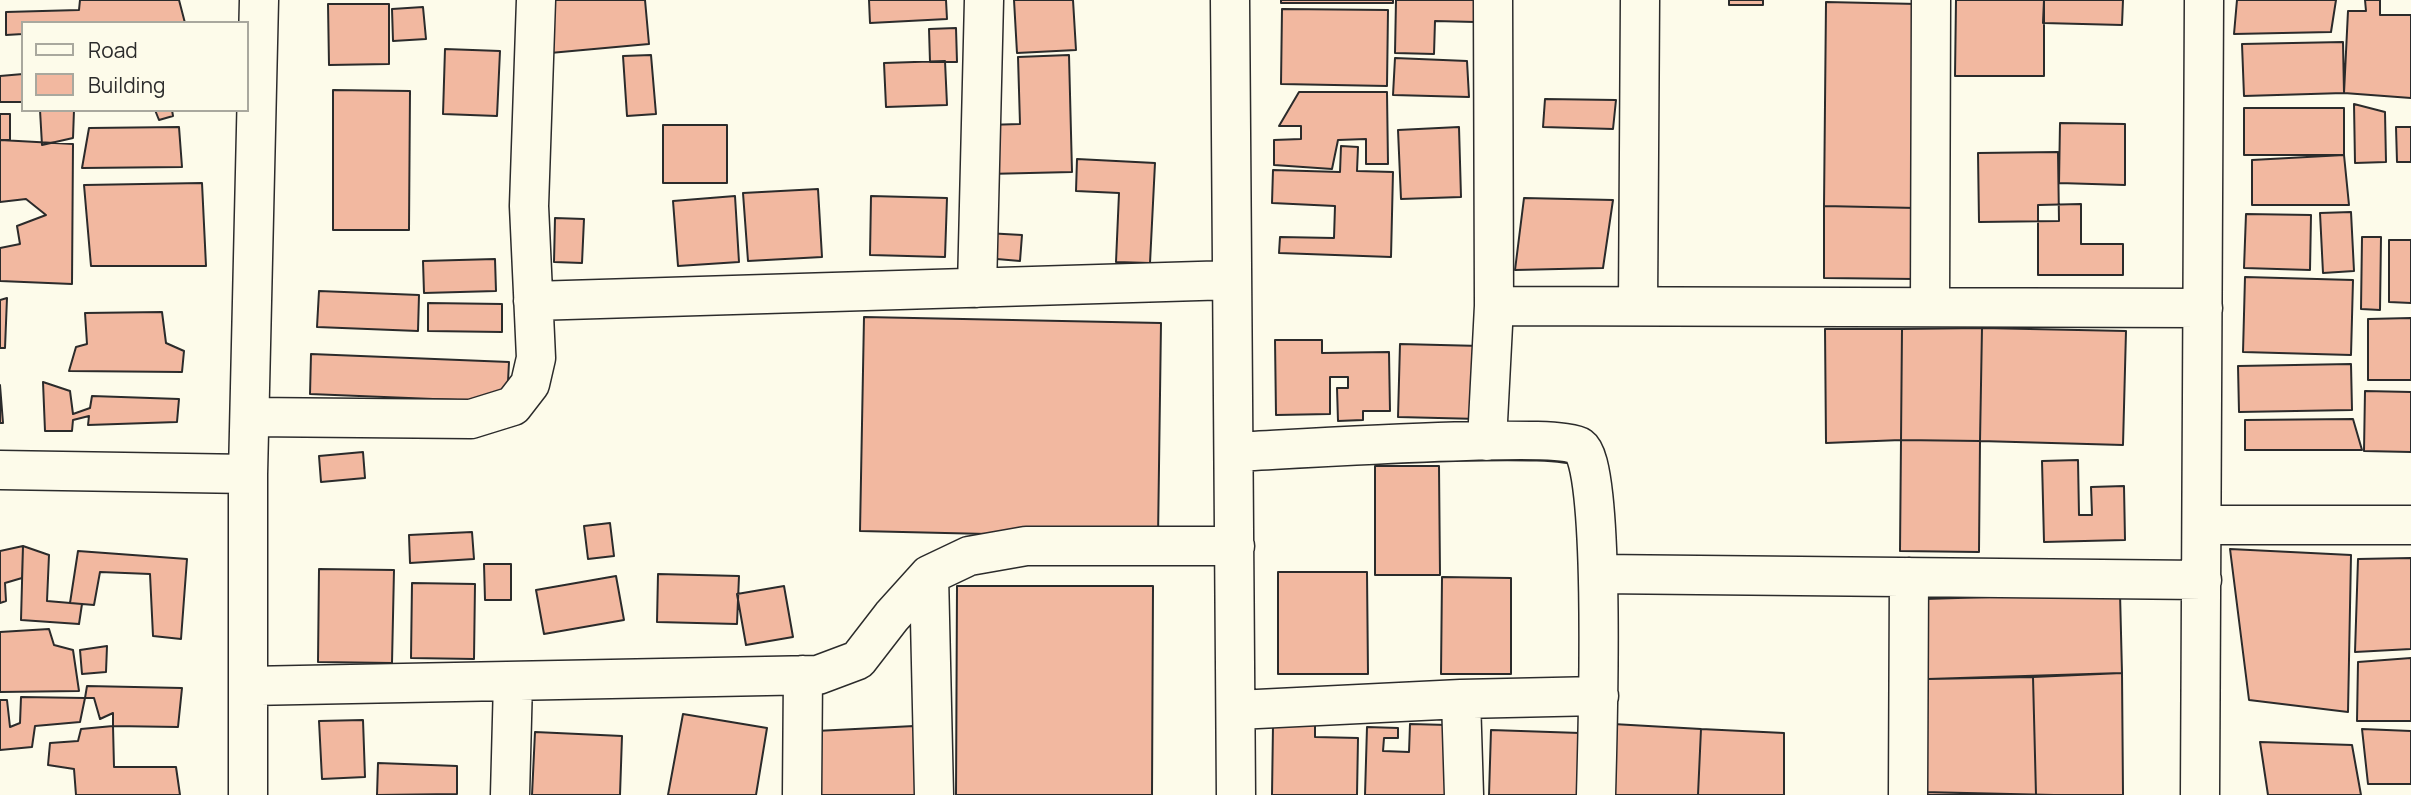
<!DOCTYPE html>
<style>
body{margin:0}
#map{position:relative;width:2411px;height:795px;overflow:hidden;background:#fdfbea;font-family:Manrope,sans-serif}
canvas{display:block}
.legend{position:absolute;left:21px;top:21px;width:228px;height:91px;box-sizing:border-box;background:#fdfbea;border:2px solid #a9a89e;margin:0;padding:9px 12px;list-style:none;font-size:21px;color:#2b2b2b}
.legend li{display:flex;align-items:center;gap:14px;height:35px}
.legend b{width:35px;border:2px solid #a9a89e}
</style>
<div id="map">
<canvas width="2411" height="795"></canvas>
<ul class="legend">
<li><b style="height:9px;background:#fdfbea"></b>Road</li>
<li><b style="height:19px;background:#f2b8a0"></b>Building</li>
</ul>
</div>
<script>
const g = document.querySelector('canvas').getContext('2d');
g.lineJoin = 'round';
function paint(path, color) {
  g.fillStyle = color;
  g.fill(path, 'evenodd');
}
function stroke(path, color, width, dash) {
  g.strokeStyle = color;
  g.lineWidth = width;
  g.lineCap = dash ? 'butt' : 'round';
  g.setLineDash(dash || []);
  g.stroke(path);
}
const building = new Path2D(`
 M 80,0 L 179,0 L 185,23 L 23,23 L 23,34 L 6,35 L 6,12 L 79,10 Z
 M 546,0 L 645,0 L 649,44 L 550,53 Z
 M 869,0 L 946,0 L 947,19 L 870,23 Z
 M 1014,0 L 1073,0 L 1076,50 L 1017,53 Z
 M 1281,0 L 1393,0 L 1393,3 L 1281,3 Z
 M 1396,0 L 1476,0 L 1475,22 L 1435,21 L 1434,54 L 1395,53 Z
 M 1729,0 L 1763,0 L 1763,5 L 1729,5 Z
 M 1956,0 L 2044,0 L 2044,76 L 1955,76 Z
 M 2044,0 L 2123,0 L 2122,25 L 2043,23 Z
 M 2237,0 L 2336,0 L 2331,32 L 2234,34 Z
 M 2365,0 L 2380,0 L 2380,15 L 2411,15 L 2411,98 L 2344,93 L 2348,11 L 2366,11 Z
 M 1826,2 L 1918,4 L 1916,208 L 1824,206 Z
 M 328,4 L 389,4 L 389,64 L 329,65 Z
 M 423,7 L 426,39 L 393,41 L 392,9 Z
 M 1282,9 L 1388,10 L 1387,86 L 1281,84 Z
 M 956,28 L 957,62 L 930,62 L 929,29 Z
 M 2343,42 L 2344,93 L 2244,96 L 2242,44 Z
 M 445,49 L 500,51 L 497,116 L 443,114 Z
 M 651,55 L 656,114 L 627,116 L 623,56 Z
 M 1069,55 L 1072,172 L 987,174 L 986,125 L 1020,124 L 1018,57 Z
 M 1395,58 L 1467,61 L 1469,97 L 1393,95 Z
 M 945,61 L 947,105 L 886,107 L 884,63 Z
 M 23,74 L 23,102 L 0,102 L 0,76 Z
 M 333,90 L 410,91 L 409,230 L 333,230 Z
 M 1299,92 L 1387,92 L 1388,164 L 1366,164 L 1366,139 L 1338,140 L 1332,169 L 1274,165 L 1274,140 L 1301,139 L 1301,126 L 1279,126 Z
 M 1545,99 L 1616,100 L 1613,129 L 1543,127 Z
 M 2354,104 L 2385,112 L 2386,162 L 2355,163 Z
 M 2244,108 L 2344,108 L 2344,155 L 2244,155 Z
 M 40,110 L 74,110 L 73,138 L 42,145 Z
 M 155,110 L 172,110 L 173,116 L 159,120 Z
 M 0,114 L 10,114 L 10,140 L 0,140 Z
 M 2060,123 L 2125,124 L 2125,185 L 2059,183 Z
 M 663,125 L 727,125 L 727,183 L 663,183 Z
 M 179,127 L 182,167 L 82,168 L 89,128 Z
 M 1459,127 L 1461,197 L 1401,199 L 1398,130 Z
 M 2396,127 L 2411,127 L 2411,162 L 2397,162 Z
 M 0,140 L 73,144 L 72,284 L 0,281 L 0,248 L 20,244 L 17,226 L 46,215 L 26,199 L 0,202 Z
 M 1341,146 L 1358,147 L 1357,171 L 1393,172 L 1391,257 L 1279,253 L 1280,237 L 1334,238 L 1335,206 L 1272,203 L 1273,170 L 1340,172 Z
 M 2058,152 L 2059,221 L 1979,222 L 1978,153 Z
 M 2344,155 L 2349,205 L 2252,205 L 2252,160 Z
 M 1077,159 L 1155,163 L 1150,263 L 1116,262 L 1119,193 L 1076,191 Z
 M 202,183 L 206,266 L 91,266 L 84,185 Z
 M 818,189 L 822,257 L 748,261 L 743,193 Z
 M 735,196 L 739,262 L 678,266 L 673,201 Z
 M 871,196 L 947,198 L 945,257 L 870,255 Z
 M 1524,198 L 1613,200 L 1603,268 L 1515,270 Z
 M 2081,204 L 2081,244 L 2123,244 L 2123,275 L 2038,275 L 2038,205 Z
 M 1824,206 L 1916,208 L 1915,279 L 1824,278 Z
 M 2351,212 L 2354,271 L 2323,273 L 2320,213 Z
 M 2246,214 L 2311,215 L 2310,270 L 2244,268 Z
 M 555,218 L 584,219 L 582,263 L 554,262 Z
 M 986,233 L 1022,235 L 1020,261 L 985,258 Z
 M 2362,237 L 2381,237 L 2380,310 L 2361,309 Z
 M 2389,240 L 2411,240 L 2411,303 L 2389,302 Z
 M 495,259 L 496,291 L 424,293 L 423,261 Z
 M 2245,277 L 2353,280 L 2351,355 L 2243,352 Z
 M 319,291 L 419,295 L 418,331 L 317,327 Z
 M 7,298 L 5,348 L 0,348 L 0,300 Z
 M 428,303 L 502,304 L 502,332 L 428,331 Z
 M 162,312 L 166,343 L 184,351 L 182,372 L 69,371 L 76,347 L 87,344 L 85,313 Z
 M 864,317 L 1161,323 L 1158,538 L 860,531 Z
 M 2411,318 L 2411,380 L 2368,380 L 2368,319 Z
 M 1982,328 L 1980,441 L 1901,440 L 1902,329 Z
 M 1982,328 L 2126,331 L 2123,445 L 1980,441 Z
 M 1825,329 L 1902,329 L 1901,440 L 1826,443 Z
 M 1275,340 L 1322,340 L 1322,353 L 1389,352 L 1390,411 L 1363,411 L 1363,420 L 1338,421 L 1337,388 L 1348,388 L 1348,377 L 1330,377 L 1330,414 L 1276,415 Z
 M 1400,344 L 1481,346 L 1479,419 L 1398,417 Z
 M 311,354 L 509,362 L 507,402 L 310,394 Z
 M 2351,364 L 2352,410 L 2239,412 L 2238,366 Z
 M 43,382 L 70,391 L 73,414 L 90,408 L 92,396 L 179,399 L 177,422 L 88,425 L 89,416 L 73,420 L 72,431 L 45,431 Z
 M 0,385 L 3,423 L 0,423 Z
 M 2365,391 L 2411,392 L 2411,452 L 2364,451 Z
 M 2353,419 L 2362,450 L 2245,450 L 2245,420 Z
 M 1901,440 L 1980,441 L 1979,552 L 1900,551 Z
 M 363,452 L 365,478 L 321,482 L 319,456 Z
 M 2078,460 L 2079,515 L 2092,515 L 2091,487 L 2124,486 L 2125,540 L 2044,542 L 2042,461 Z
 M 1375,466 L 1439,466 L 1440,575 L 1375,575 Z
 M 610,523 L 614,556 L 588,559 L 584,526 Z
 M 472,532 L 474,559 L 410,563 L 409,535 Z
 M 23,546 L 22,578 L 5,583 L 6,601 L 0,603 L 0,551 Z
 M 23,546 L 49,555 L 47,601 L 82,604 L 79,624 L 21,620 Z
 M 2230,549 L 2351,555 L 2348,712 L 2249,700 Z
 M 78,551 L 187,559 L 181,639 L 153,636 L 150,574 L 100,572 L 94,605 L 70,603 Z
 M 2411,558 L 2411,649 L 2355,652 L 2358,559 Z
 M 484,564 L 511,564 L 511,600 L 485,600 Z
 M 319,569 L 394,570 L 392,663 L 318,662 Z
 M 1278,572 L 1367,572 L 1368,674 L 1278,674 Z
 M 658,574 L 739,576 L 737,624 L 657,622 Z
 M 616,576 L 624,620 L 544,634 L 536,590 Z
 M 1442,577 L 1511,578 L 1511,674 L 1441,674 Z
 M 412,583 L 475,584 L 474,659 L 411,658 Z
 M 784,586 L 793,637 L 746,645 L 737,594 Z
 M 957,586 L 1153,586 L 1152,795 L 956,795 Z
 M 2120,593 L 2122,673 L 1928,679 L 1925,599 Z
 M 49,629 L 54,645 L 73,650 L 79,691 L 0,692 L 0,632 Z
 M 107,646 L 106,672 L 82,674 L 80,650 Z
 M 2411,658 L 2411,721 L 2357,721 L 2358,662 Z
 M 2122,673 L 2123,795 L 2036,795 L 2033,677 Z
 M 2033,677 L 2036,795 L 1923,792 L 1928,679 Z
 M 87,686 L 182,688 L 178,727 L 113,726 L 113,713 L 100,719 L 94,698 L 85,698 Z
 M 21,697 L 85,698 L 80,722 L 35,726 L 32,747 L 0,750 L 0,700 L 7,700 L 10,727 L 20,723 Z
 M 683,714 L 767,728 L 756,795 L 668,795 Z
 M 363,720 L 365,777 L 322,779 L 319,721 Z
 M 1410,724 L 1448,725 L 1446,795 L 1365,795 L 1367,727 L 1398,728 L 1398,738 L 1384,738 L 1383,751 L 1409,752 Z
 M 1613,724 L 1701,729 L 1698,795 L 1609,795 Z
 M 1273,725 L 1315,725 L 1315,737 L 1358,738 L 1357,795 L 1272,795 Z
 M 113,726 L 114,767 L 176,767 L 180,795 L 76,795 L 74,769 L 48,765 L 50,743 L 78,741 L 81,729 Z
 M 914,726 L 917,795 L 819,795 L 816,731 Z
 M 1701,729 L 1784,733 L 1784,795 L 1698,795 Z
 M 2362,729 L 2411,731 L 2411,784 L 2368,784 Z
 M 1491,730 L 1580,733 L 1578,795 L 1489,795 Z
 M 535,732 L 622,736 L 620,795 L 532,795 Z
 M 2260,742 L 2352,745 L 2361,795 L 2268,795 Z
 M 378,763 L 457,766 L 457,794 L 377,795 Z
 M 1923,792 L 2054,795 L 1923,795 Z`);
paint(building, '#f2b8a0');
stroke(building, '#2b2b2b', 2);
const minor = new Path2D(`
 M 1230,0 L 1236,795
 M 977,288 L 984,0
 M 533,301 L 1232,280
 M 1494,306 L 2203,308
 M 1638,306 L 1640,0
 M 1930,307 L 1931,0
 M 250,417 L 471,419 L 513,406 L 530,384 L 536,358 L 529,206 L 536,0
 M 1487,441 L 1494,306 L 1493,0
 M 1234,452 C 1282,450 1557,431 1580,447 C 1607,466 1597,750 1596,795
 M 0,470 L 248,474
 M 2203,525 L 2411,525
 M 1598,574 L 2202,580
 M 929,575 L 934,795
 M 248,686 L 818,675 L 858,660 L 892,616 L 929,575 L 969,556 L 1026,546 L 1235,546
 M 1461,699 L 1464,795
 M 1237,710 L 1461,699 L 1599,696
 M 248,795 L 248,474 L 259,0
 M 510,795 L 513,681
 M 802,795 L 803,675
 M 1908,795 L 1909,577
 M 2200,795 L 2204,0`);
stroke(minor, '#2b2b2b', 41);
stroke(minor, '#fdfbea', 38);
</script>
